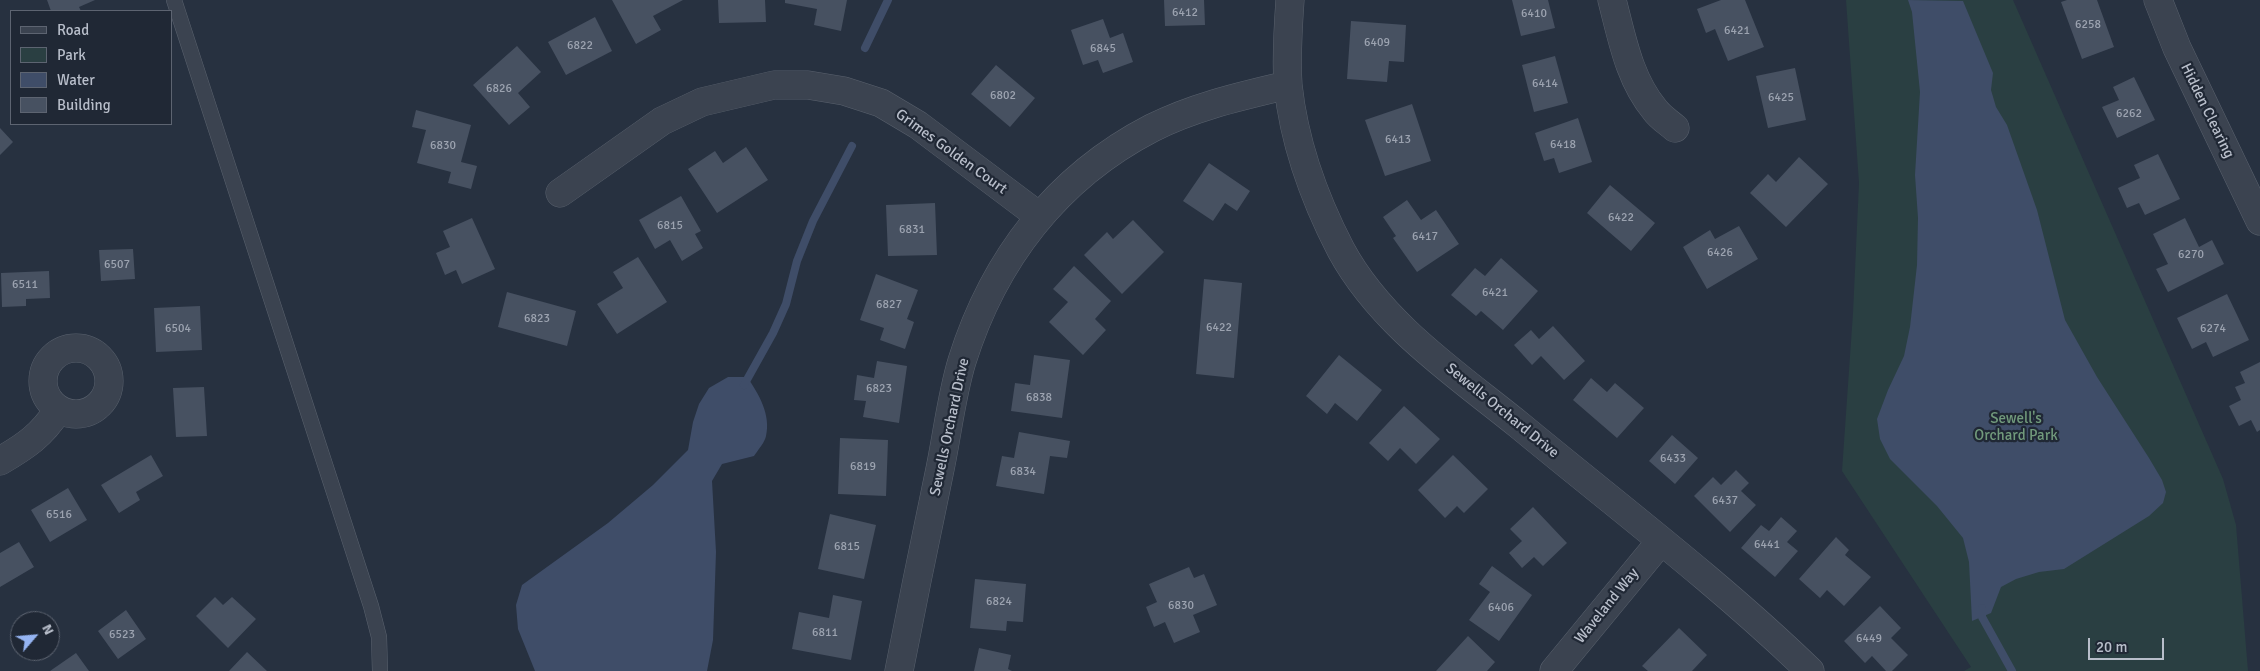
<!DOCTYPE html>
<style>
body{margin:0}
#map{position:relative;width:2260px;height:671px;overflow:hidden;background:#273140;font-family:Signika,sans-serif}
canvas{display:block}
.legend{position:absolute;left:10px;top:10px;width:162px;height:115px;box-sizing:border-box;background:#202835;border:1px solid #5d6471;margin:0;padding:6px 9px;list-style:none;font-size:15px;color:#b8beca}
.legend li{display:flex;align-items:center;gap:10px;height:25px}
.legend b{width:25px;border:1px solid #5d6471}
.north{position:absolute;left:10px;top:611px;width:50px;height:50px;box-sizing:border-box;background:#202835;border:1px solid #5d6471;border-radius:50%;rotate:63deg;font-size:14px;font-weight:700;line-height:20px;text-align:center;color:#b8beca}
.north::after{content:'';display:block;margin:auto;width:18px;height:22px;background:#95b4f2;clip-path:polygon(50% 0,100% 100%,50% 72%,0 100%)}
.scale{position:absolute;left:2088px;top:638px;width:76px;height:22px;box-sizing:border-box;border:2px solid #b8beca;border-top:0;padding-left:6px;font-size:15px;line-height:18px;white-space:nowrap;color:#b8beca;-webkit-text-stroke:4px #202835;paint-order:stroke}
</style>
<div id="map">
<canvas width="2260" height="671"></canvas>
<ul class="legend">
<li><b style="height:6px;background:#3b4350"></b>Road</li>
<li><b style="height:14px;background:#2a3f42"></b>Park</li>
<li><b style="height:14px;background:#3f4d68"></b>Water</li>
<li><b style="height:14px;background:#475161"></b>Building</li>
</ul>
<div class="north">N</div>
<div class="scale">20 m</div>
</div>
<script>
const g = document.querySelector('canvas').getContext('2d');
g.lineJoin = 'round';
function paint(path, color) {
  g.fillStyle = color;
  g.fill(path, 'evenodd');
}
function stroke(path, color, width, dash) {
  g.strokeStyle = color;
  g.lineWidth = width;
  g.lineCap = dash ? 'butt' : 'round';
  g.setLineDash(dash || []);
  g.stroke(path);
}
function label(font, color, halo, rows, align = 'center') {
  g.font = font + ' Signika,sans-serif';
  g.lineWidth = 4.5;
  g.setLineDash([]);
  g.textBaseline = 'middle';
  g.strokeStyle = halo;
  g.fillStyle = color;
  for (const [text, x, y, turn = 0] of rows) {
    g.save();
    g.translate(x, y);
    g.rotate((+turn || 0) * Math.PI / 180);
    g.textAlign = isNaN(turn) ? turn : align;
    if (halo) g.strokeText(text, 0, 0);
    g.fillText(text, 0, 0);
    g.restore();
  }
}
paint(new Path2D(`
 M 1846,0 L 2013,0 L 2223,479 L 2236,525 L 2248,671 L 1964,671 L 1971,667 L 1842,471 L 1853,313 L 1859,183 Z`), '#2a3f42');
paint(new Path2D(`
 M 1908,0 L 1963,1 L 1993,73 L 1991,90 L 1996,107 L 2007,125 L 2037,210 L 2065,320 L 2097,377 L 2149,458 L 2162,480 L 2166,492 L 2163,503 L 2149,516 L 2064,569 L 2039,572 L 2016,579 L 2001,587 L 1991,613 L 1972,621 L 1969,562 L 1963,538 L 1937,506 L 1890,459 L 1880,439 L 1877,419 L 1888,390 L 1904,356 L 1910,327 L 1917,265 L 1918,218 L 1915,175 L 1920,92 L 1912,12 Z
 M 728,377 L 747,377 C 759,394 771,415 766,436 C 765,442 758,450 754,456 L 722,464 L 712,481 L 716,552 L 713,640 L 707,671 L 535,671 L 518,629 L 516,605 L 522,585 L 608,523 L 653,485 L 688,450 L 693,422 L 699,404 L 709,388 Z`), '#3f4d68');
stroke(new Path2D(`
 M 865,48 L 888,0
 M 744,385 L 773,333 L 786,304 L 797,261 L 813,221 L 852,146
 M 1982,608 L 1982,617 L 2012,671`), '#3f4d68', 8);
paint(new Path2D(`
 M 47,0 L 95,0 L 79,7 L 81,11 L 51,11 Z
 M 612,0 L 683,0 L 653,16 L 661,30 L 636,44 Z
 M 718,0 L 765,0 L 766,22 L 719,23 Z
 M 785,0 L 847,0 L 841,31 L 814,25 L 817,9 L 785,3 Z
 M 1164,0 L 1204,0 L 1205,25 L 1165,26 Z
 M 1512,0 L 1548,0 L 1555,28 L 1521,36 Z
 M 1721,0 L 1745,0 L 1764,47 L 1728,61 L 1715,29 L 1706,33 L 1697,9 Z
 M 2067,0 L 2097,0 L 2114,47 L 2082,59 L 2061,2 Z
 M 595,17 L 612,51 L 566,75 L 548,42 Z
 M 1103,19 L 1110,38 L 1123,33 L 1133,62 L 1103,73 L 1098,60 L 1083,65 L 1071,30 Z
 M 1351,21 L 1406,25 L 1404,62 L 1389,61 L 1387,82 L 1347,79 Z
 M 517,46 L 541,72 L 518,93 L 530,107 L 509,125 L 473,85 Z
 M 1555,56 L 1568,103 L 1534,112 L 1522,65 Z
 M 996,65 L 1035,98 L 1010,127 L 971,94 Z
 M 1795,68 L 1806,120 L 1768,128 L 1756,76 Z
 M 2134,77 L 2155,120 L 2117,138 L 2102,107 L 2119,100 L 2113,87 Z
 M 1412,104 L 1431,161 L 1385,176 L 1365,120 Z
 M 416,110 L 471,125 L 461,162 L 477,166 L 471,189 L 448,183 L 451,172 L 417,163 L 426,130 L 412,127 Z
 M 1578,118 L 1592,162 L 1559,173 L 1554,158 L 1544,161 L 1535,133 Z
 M 0,128 L 13,142 L 0,155 Z
 M 746,147 L 768,180 L 717,213 L 688,169 L 715,151 L 723,163 Z
 M 2158,154 L 2180,199 L 2145,215 L 2139,203 L 2127,208 L 2118,188 L 2140,178 L 2134,165 Z
 M 1799,157 L 1828,184 L 1786,227 L 1750,193 L 1768,174 L 1776,182 Z
 M 1209,163 L 1250,191 L 1237,211 L 1225,203 L 1213,221 L 1183,201 Z
 M 1610,185 L 1655,223 L 1631,251 L 1587,213 Z
 M 681,196 L 701,231 L 695,234 L 703,248 L 682,261 L 670,240 L 655,249 L 639,220 Z
 M 1407,200 L 1421,220 L 1436,210 L 1459,244 L 1417,272 L 1393,238 L 1396,236 L 1383,217 Z
 M 935,203 L 937,255 L 888,256 L 886,205 Z
 M 472,218 L 495,269 L 462,284 L 456,270 L 445,275 L 436,253 L 450,247 L 443,231 Z
 M 2185,218 L 2199,247 L 2212,240 L 2224,264 L 2168,292 L 2156,269 L 2168,264 L 2153,234 Z
 M 1133,220 L 1164,252 L 1122,294 L 1084,255 L 1107,232 L 1113,239 Z
 M 1739,226 L 1758,259 L 1707,289 L 1683,247 L 1710,230 L 1715,239 Z
 M 133,249 L 135,279 L 101,281 L 99,250 Z
 M 638,257 L 667,302 L 617,334 L 597,304 L 623,288 L 613,272 Z
 M 1501,258 L 1538,291 L 1503,330 L 1481,311 L 1476,316 L 1451,295 L 1475,268 L 1485,276 Z
 M 1074,266 L 1111,301 L 1095,319 L 1106,330 L 1083,355 L 1049,322 L 1068,302 L 1053,289 Z
 M 49,271 L 50,298 L 26,299 L 26,306 L 2,307 L 1,273 Z
 M 876,274 L 918,290 L 907,319 L 914,322 L 905,349 L 880,340 L 884,328 L 860,320 Z
 M 1204,279 L 1242,283 L 1234,378 L 1196,374 Z
 M 507,292 L 576,311 L 567,346 L 498,327 Z
 M 2227,294 L 2249,340 L 2213,357 L 2206,342 L 2192,349 L 2177,318 Z
 M 200,306 L 202,350 L 156,352 L 154,308 Z
 M 1553,326 L 1585,361 L 1564,380 L 1541,356 L 1532,365 L 1514,345 L 1531,330 L 1539,339 Z
 M 1034,355 L 1070,360 L 1062,418 L 1011,411 L 1015,383 L 1030,385 Z
 M 1339,355 L 1382,390 L 1357,421 L 1335,403 L 1327,414 L 1306,396 Z
 M 877,361 L 907,366 L 899,423 L 863,417 L 866,401 L 854,400 L 857,375 L 874,378 Z
 M 2260,362 L 2260,430 L 2257,432 L 2251,420 L 2239,426 L 2229,406 L 2241,400 L 2235,387 L 2245,383 L 2240,372 Z
 M 1591,378 L 1607,392 L 1615,383 L 1644,408 L 1617,438 L 1573,400 Z
 M 204,387 L 207,436 L 176,437 L 173,388 Z
 M 1404,406 L 1440,439 L 1416,464 L 1400,448 L 1388,461 L 1369,443 Z
 M 1019,432 L 1070,441 L 1067,458 L 1050,456 L 1044,494 L 996,486 L 1002,456 L 1014,458 Z
 M 1672,435 L 1698,458 L 1675,484 L 1649,461 Z
 M 840,438 L 888,440 L 886,496 L 838,494 Z
 M 151,455 L 163,476 L 136,492 L 140,500 L 119,513 L 101,485 Z
 M 1453,455 L 1488,489 L 1464,513 L 1457,506 L 1445,518 L 1418,490 Z
 M 1736,470 L 1749,483 L 1741,491 L 1756,505 L 1730,532 L 1694,496 L 1713,477 L 1721,485 Z
 M 68,488 L 87,520 L 50,542 L 31,510 Z
 M 1533,507 L 1567,543 L 1543,566 L 1534,557 L 1522,568 L 1509,553 L 1522,541 L 1510,529 Z
 M 830,514 L 876,525 L 864,579 L 818,569 Z
 M 1781,517 L 1797,531 L 1787,542 L 1798,551 L 1775,577 L 1741,548 L 1761,525 L 1769,531 Z
 M 1836,537 L 1849,550 L 1845,555 L 1871,577 L 1844,606 L 1827,590 L 1820,598 L 1799,579 Z
 M 19,542 L 34,567 L 0,587 L 0,553 Z
 M 1492,566 L 1532,595 L 1499,641 L 1469,620 L 1490,592 L 1479,584 Z
 M 1189,567 L 1194,578 L 1204,574 L 1217,605 L 1193,615 L 1200,632 L 1174,643 L 1165,622 L 1154,627 L 1146,607 L 1157,602 L 1149,584 Z
 M 975,579 L 1026,584 L 1023,622 L 1007,621 L 1006,631 L 970,628 Z
 M 833,595 L 862,601 L 851,660 L 792,649 L 799,612 L 829,618 Z
 M 215,597 L 223,605 L 232,597 L 256,619 L 228,648 L 196,616 Z
 M 1880,606 L 1901,628 L 1891,638 L 1908,655 L 1892,671 L 1886,671 L 1872,656 L 1865,663 L 1844,641 Z
 M 126,610 L 146,639 L 118,659 L 98,631 Z
 M 1679,628 L 1707,655 L 1692,671 L 1648,671 L 1642,666 Z
 M 1468,636 L 1495,662 L 1487,671 L 1436,671 Z
 M 979,648 L 1011,655 L 1008,669 L 1012,671 L 974,671 Z
 M 247,652 L 267,671 L 229,671 Z
 M 76,653 L 89,671 L 50,671 Z`), '#475161');
const lane = new Path2D(`
 M 174,0 L 371,606 L 379,637 L 380,671`);
const street = new Path2D(`
 M 1290,0 C 1288,28 1286,57 1288,85 C 1294,142 1315,200 1341,250 C 1381,324 1456,374 1519,425 C 1617,506 1719,583 1810,671
 M 1612,0 C 1622,38 1629,79 1655,110 C 1660,117 1668,122 1675,128
 M 2158,0 L 2177,48 L 2260,221
 M 560,193 L 662,121 L 702,102 L 774,85 L 808,85 L 844,91 L 881,103 L 918,125 L 1039,216
 M43 381a33 33 0 1 1 66 0a33 33 0 1 1-66 0Z
 M 0,461 C 26,446 42,435 58,410
 M 899,671 C 912,605 925,540 939,474 C 947,437 951,397 962,361 C 994,259 1057,177 1152,128 C 1196,106 1242,96 1288,85
 M 1554,671 L 1661,541`);
stroke(lane, '#59616d', 16);
stroke(street, '#59616d', 29);
stroke(lane, '#3b4350', 15);
stroke(street, '#3b4350', 28);
label('12px', '#9ca3b0', null, [
 ["6412",1185,13],
 ["6410",1534,14],
 ["6258",2088,25],
 ["6421",1737,31],
 ["6409",1377,43],
 ["6822",580,46],
 ["6845",1103,49],
 ["6414",1545,84],
 ["6826",499,89],
 ["6802",1003,96],
 ["6425",1781,98],
 ["6262",2129,114],
 ["6413",1398,140],
 ["6418",1563,145],
 ["6830",443,146],
 ["6422",1621,218],
 ["6815",670,226],
 ["6831",912,230],
 ["6417",1425,237],
 ["6426",1720,253],
 ["6270",2191,255],
 ["6507",117,265],
 ["6511",25,285],
 ["6421",1495,293],
 ["6827",889,305],
 ["6823",537,319],
 ["6422",1219,328],
 ["6504",178,329],
 ["6274",2213,329],
 ["6823",879,389],
 ["6838",1039,398],
 ["6433",1673,459],
 ["6819",863,467],
 ["6834",1023,472],
 ["6437",1725,501],
 ["6516",59,515],
 ["6441",1767,545],
 ["6815",847,547],
 ["6824",999,602],
 ["6830",1181,606],
 ["6406",1501,608],
 ["6811",825,633],
 ["6523",122,635],
 ["6449",1869,639]
]);
label('15px', '#b8beca', '#202835', [
 ["Hidden Clearing",2207,111,64],
 ["Grimes Golden Court",951,152,36],
 ["Sewells Orchard Drive",1502,411,39],
 ["Sewells Orchard Drive",950,427,-78],
 ["Waveland Way",1607,606,-51]
]);
label('15px', '#719a7c', '#202835', [
 ["Sewell's",2016,419],
 ["Orchard Park",2016,436]
]);
</script>
